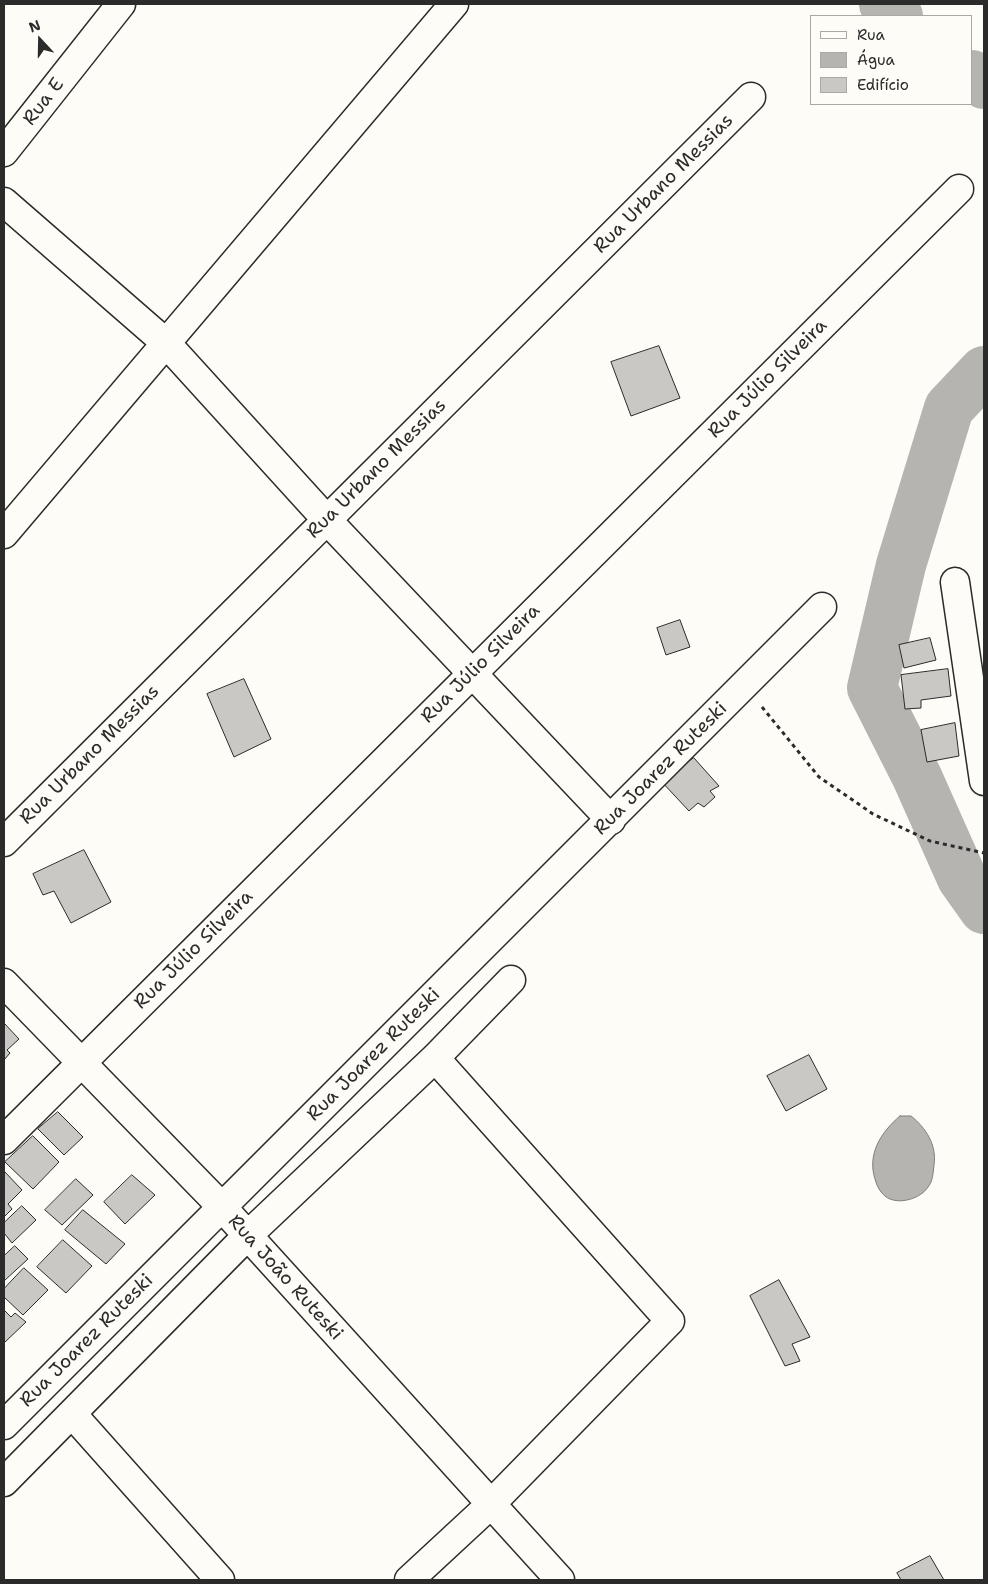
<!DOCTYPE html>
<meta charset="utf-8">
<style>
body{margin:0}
#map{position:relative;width:988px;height:1584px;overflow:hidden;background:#fdfcf7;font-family:"Shantell Sans",sans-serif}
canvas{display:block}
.frame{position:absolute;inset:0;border:5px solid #2b2b2b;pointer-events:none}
.legend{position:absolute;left:810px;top:15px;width:162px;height:90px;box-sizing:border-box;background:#fdfcf7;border:1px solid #a9a8a5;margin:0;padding:6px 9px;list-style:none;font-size:15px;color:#2b2b2b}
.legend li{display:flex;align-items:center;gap:10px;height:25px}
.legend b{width:25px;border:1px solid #a9a8a5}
.north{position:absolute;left:15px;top:15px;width:50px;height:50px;-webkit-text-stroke:4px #fdfcf7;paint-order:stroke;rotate:339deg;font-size:14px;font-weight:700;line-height:20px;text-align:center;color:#2b2b2b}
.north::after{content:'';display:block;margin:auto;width:18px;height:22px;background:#2b2b2b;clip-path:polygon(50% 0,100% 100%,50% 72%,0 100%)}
</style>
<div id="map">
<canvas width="988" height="1584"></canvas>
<div class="frame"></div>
<ul class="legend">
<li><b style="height:6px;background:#fdfcf7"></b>Rua</li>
<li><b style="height:14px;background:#b5b4b1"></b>Água</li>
<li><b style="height:14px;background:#c9c8c4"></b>Edifício</li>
</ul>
<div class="north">N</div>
</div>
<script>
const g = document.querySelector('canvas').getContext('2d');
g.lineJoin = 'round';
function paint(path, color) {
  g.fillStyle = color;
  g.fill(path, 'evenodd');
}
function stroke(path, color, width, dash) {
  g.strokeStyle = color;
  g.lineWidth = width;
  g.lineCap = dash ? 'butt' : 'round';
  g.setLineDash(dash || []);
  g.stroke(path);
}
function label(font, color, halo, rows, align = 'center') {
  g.font = font + ' "Shantell Sans",sans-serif';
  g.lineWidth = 4;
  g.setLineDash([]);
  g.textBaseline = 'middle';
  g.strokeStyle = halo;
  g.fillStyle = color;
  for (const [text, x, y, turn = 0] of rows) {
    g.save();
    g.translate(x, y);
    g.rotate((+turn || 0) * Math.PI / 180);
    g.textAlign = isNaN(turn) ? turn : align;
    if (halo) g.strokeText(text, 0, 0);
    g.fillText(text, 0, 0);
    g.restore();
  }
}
const water = new Path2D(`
 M 900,1116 L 911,1116 C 926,1128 937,1145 934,1165 C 933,1173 933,1181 928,1187 C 921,1198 902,1204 890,1199 C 882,1196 877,1187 875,1179 C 867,1154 881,1132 900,1116 Z`);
paint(water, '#b5b4b1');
stroke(water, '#7e7d7b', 1);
stroke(new Path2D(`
 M 884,4 L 898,16
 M 972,75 L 984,84
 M 984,371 L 949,408 L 901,565 L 872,688 L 917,777 L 962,878 L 984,909`), '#b5b4b1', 50);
const building = new Path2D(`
 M 659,346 L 680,398 L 631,416 L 611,362 Z
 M 680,620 L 690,647 L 666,655 L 657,628 Z
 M 930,638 L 936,660 L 904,668 L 899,645 Z
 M 948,669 L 951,696 L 921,700 L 921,708 L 905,709 L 901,675 Z
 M 244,679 L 271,739 L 234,757 L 207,694 Z
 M 955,723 L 959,756 L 927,762 L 921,730 Z
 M 694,758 L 719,786 L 710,791 L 715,797 L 704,807 L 698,803 L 689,811 L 661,781 Z
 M 84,850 L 111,902 L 71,923 L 54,891 L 43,895 L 33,874 Z
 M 4,1023 L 19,1039 L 7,1050 L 10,1053 L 4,1060 Z
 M 809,1055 L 827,1089 L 786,1111 L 767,1076 Z
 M 58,1112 L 83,1137 L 64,1155 L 38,1129 Z
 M 33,1136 L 59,1162 L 33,1189 L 5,1162 Z
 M 4,1171 L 22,1190 L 8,1204 L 12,1209 L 4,1217 Z
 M 132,1175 L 155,1195 L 125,1224 L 104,1202 Z
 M 76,1179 L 93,1195 L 62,1225 L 45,1210 Z
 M 22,1206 L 36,1220 L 12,1243 L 4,1233 L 4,1223 Z
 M 83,1210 L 125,1244 L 106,1264 L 65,1230 Z
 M 63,1240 L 92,1266 L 66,1293 L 37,1267 Z
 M 15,1246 L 28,1259 L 4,1281 L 4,1256 Z
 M 24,1268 L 48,1290 L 23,1315 L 4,1297 L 4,1289 Z
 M 779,1280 L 810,1337 L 792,1344 L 800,1361 L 785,1366 L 750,1296 Z
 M 4,1310 L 11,1317 L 15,1313 L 26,1322 L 4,1343 Z
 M 930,1556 L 944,1580 L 901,1580 L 897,1573 Z`);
paint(building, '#c9c8c4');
stroke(building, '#2b2b2b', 1);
const minor = new Path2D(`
 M 4,152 L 121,4
 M 4,202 L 166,343 L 326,519 L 611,820
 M 4,534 L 454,4
 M 955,582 L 984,781
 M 4,842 L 751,97
 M 4,983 L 221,1206 L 560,1580
 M 4,1140 L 959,189
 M 73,1415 L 220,1580
 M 4,1425 L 822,607
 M 4,1482 L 247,1236 L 435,1058 L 511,980
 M 409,1580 L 490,1505 L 670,1321 L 435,1058`);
stroke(minor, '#2b2b2b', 31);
stroke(new Path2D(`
 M 762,707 L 819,777 L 873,814 L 930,841 L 984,853`), '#2b2b2b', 3, [4, 4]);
stroke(minor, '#fdfcf7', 28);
label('19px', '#2b2b2b', '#fdfcf7', [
 ["Rua E",44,102,-52],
 ["Rua Urbano Messias",664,184,-45],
 ["Rua Júlio Silveira",768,379,-45],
 ["Rua Urbano Messias",377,469,-45],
 ["Rua Júlio Silveira",481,664,-45],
 ["Rua Urbano Messias",90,755,-45],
 ["Rua Joarez Ruteski",661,769,-45],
 ["Rua Júlio Silveira",194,950,-45],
 ["Rua Joarez Ruteski",374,1055,-45],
 ["Rua João Ruteski",285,1278,48],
 ["Rua Joarez Ruteski",87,1341,-45]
]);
</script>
